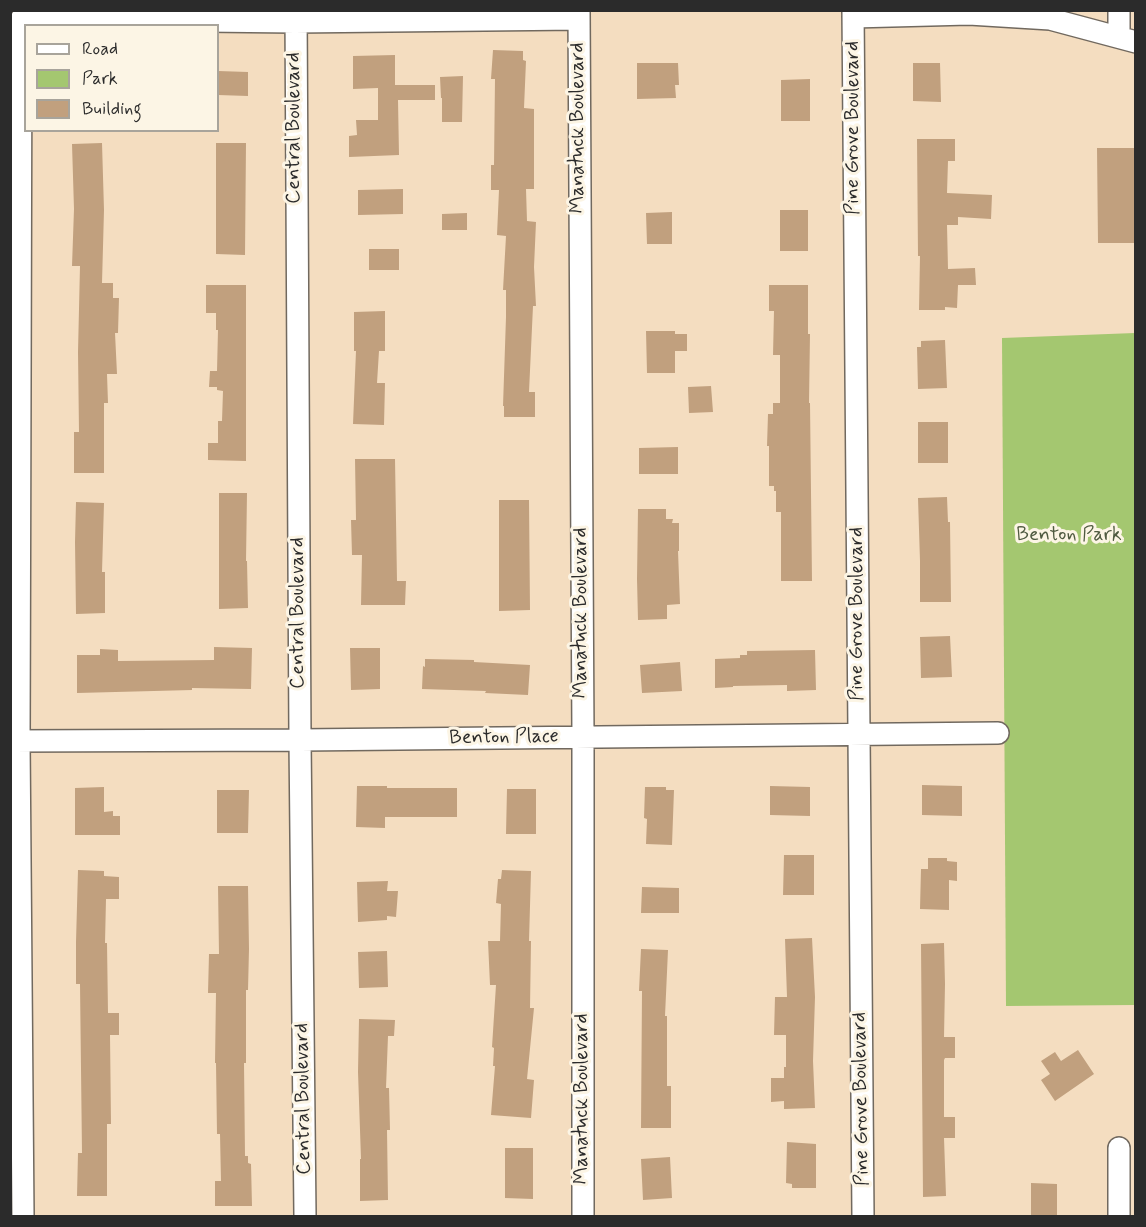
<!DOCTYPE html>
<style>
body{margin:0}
#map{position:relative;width:1146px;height:1227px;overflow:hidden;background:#f4ddc0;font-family:Mynerve,sans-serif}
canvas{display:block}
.frame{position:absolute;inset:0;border:12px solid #2b2b2b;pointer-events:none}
.legend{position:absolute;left:24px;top:24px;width:195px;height:108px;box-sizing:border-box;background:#fcf5e5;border:2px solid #a8a49b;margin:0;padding:8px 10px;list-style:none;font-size:18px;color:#2b2b2b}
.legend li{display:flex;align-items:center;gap:12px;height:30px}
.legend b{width:30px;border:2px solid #a8a49b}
</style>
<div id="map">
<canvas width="1146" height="1227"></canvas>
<div class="frame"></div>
<ul class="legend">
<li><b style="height:8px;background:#fff"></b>Road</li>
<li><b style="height:16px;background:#a4c770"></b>Park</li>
<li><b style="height:16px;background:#c1a07e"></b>Building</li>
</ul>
</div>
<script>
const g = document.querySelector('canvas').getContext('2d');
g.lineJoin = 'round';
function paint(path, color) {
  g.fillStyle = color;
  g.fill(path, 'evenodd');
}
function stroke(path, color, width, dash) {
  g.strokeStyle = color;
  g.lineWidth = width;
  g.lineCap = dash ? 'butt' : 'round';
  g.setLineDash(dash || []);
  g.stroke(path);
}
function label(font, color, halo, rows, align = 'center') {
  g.font = font + ' Mynerve,sans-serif';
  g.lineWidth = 6;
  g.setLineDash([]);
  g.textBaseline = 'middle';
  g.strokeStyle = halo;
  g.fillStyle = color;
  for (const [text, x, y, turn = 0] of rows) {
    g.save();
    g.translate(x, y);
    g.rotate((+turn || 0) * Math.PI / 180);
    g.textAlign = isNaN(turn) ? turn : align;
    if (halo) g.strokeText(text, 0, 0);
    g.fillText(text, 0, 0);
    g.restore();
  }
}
paint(new Path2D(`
 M 1135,333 L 1135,1005 L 1006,1006 L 1002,338 Z`), '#a4c770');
paint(new Path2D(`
 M 493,50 L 523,51 L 523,60 L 526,61 L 524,108 L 534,109 L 534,189 L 526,189 L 527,221 L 536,222 L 534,267 L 536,306 L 533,306 L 529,392 L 535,392 L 535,417 L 504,417 L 504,406 L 503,406 L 506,317 L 506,290 L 503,290 L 506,236 L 497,235 L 499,190 L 491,190 L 491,165 L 494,165 L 495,79 L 491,79 Z
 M 395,55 L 395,85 L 435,85 L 435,100 L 398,100 L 399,155 L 349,157 L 349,136 L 357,135 L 356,120 L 378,120 L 378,88 L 353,89 L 353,56 Z
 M 637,63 L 678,63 L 679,85 L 675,85 L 676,98 L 637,99 Z
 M 913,63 L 940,63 L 941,102 L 913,101 Z
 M 218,71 L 248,72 L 248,96 L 218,95 Z
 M 463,76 L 462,122 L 442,122 L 442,98 L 441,98 L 440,77 Z
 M 810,79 L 810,121 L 781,121 L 781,80 Z
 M 917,139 L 955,139 L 955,161 L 948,161 L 947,193 L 992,195 L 991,219 L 958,217 L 958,225 L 947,225 L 948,269 L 975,268 L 976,285 L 958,285 L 957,308 L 945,307 L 945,310 L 919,310 L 920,256 L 918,256 Z
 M 102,143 L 104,210 L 102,283 L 113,283 L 113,298 L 119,298 L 118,333 L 115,333 L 117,374 L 107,374 L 108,403 L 104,403 L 104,473 L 74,473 L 74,432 L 79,432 L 78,352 L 80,266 L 72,266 L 74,209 L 72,144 Z
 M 216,143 L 246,143 L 245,255 L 216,254 Z
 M 1097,148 L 1136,148 L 1136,243 L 1098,243 Z
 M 403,189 L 403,214 L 358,215 L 358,190 Z
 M 780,210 L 808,210 L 808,251 L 780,251 Z
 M 672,212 L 672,244 L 647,244 L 646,213 Z
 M 467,213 L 467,230 L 442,230 L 442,214 Z
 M 369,249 L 399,249 L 399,270 L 369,270 Z
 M 206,285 L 246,285 L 246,461 L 208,460 L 208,443 L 218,443 L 218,421 L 222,421 L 223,391 L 217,390 L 217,387 L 209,387 L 210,371 L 217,371 L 218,330 L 216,330 L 216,313 L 206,313 Z
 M 769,285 L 808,285 L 808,334 L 810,334 L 809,403 L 810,403 L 812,581 L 781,581 L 781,512 L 776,512 L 776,491 L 774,491 L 774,486 L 769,486 L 769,446 L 767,446 L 768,414 L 773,414 L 773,403 L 780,403 L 780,355 L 773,355 L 774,311 L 769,311 Z
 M 385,311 L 385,351 L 379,351 L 377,383 L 385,383 L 384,425 L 353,424 L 356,351 L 354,351 L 354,312 Z
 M 646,331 L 675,331 L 675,334 L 687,334 L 687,351 L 675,351 L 675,373 L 647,373 Z
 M 945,340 L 947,388 L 918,389 L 917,347 L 921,347 L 921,341 Z
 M 711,386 L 713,412 L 689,413 L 688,387 Z
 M 918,422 L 948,422 L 948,463 L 918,463 Z
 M 678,447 L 678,474 L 639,474 L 639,448 Z
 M 355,459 L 395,459 L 397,581 L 406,581 L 405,605 L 361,605 L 362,555 L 352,555 L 351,520 L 356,520 Z
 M 219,493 L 247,493 L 246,561 L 247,561 L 248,608 L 219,609 Z
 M 947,497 L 948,522 L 950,522 L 951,602 L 920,602 L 920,561 L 918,498 Z
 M 499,500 L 529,500 L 530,610 L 499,611 Z
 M 76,502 L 104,503 L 102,572 L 105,572 L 105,613 L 76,614 L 75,542 Z
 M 638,509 L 666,509 L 666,519 L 673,519 L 672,523 L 679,523 L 679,551 L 678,551 L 680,604 L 667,605 L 667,619 L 638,620 L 637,579 Z
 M 950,636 L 952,677 L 921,678 L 920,637 Z
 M 214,647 L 252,648 L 251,689 L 192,688 L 192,690 L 77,693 L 77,655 L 100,655 L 100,649 L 118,650 L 118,661 L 214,660 Z
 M 350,648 L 380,648 L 380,689 L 351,690 Z
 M 815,650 L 816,690 L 787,691 L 787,685 L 733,686 L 733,687 L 715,688 L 715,659 L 740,658 L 740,655 L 747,655 L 747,651 Z
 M 425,659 L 474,660 L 474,662 L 530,665 L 528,695 L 485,693 L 486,691 L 422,689 L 423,666 L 425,667 Z
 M 680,662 L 682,691 L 642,693 L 640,665 Z
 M 922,785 L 962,786 L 962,816 L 922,815 Z
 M 357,786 L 387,786 L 387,788 L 457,788 L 457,817 L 385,817 L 385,828 L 356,827 Z
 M 770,786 L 810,787 L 810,816 L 770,815 Z
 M 104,787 L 104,812 L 113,811 L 113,816 L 120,816 L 120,835 L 75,835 L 75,788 Z
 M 645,787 L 666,787 L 666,790 L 674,790 L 672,845 L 646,844 L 647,819 L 644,818 Z
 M 507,789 L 536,789 L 536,834 L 506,834 Z
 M 217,790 L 249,790 L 248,833 L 217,833 Z
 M 784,855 L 814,855 L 814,895 L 783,895 Z
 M 928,858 L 947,858 L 947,861 L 957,862 L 957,881 L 949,880 L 949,910 L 920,909 L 921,869 L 928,869 Z
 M 78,870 L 104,871 L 104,876 L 119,877 L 119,899 L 106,899 L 105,943 L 107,943 L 108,1013 L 119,1013 L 119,1035 L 110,1035 L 111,1124 L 107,1124 L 107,1196 L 77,1196 L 78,1153 L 82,1153 L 80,984 L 76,984 L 76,942 Z
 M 502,870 L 531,871 L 529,941 L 531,941 L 530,1008 L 534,1008 L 527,1079 L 534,1080 L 531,1118 L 491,1115 L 495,1066 L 493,1066 L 494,1048 L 492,1047 L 496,985 L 490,985 L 488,941 L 500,941 L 501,904 L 496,903 L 498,879 L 501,879 Z
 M 388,881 L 387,891 L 398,891 L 396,917 L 387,916 L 387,920 L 358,922 L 357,882 Z
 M 218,886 L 248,886 L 249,949 L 248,990 L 246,990 L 246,1063 L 244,1063 L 245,1156 L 248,1156 L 248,1163 L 251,1164 L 252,1206 L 215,1206 L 215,1181 L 221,1181 L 220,1134 L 217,1134 L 216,1063 L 215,1063 L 216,993 L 208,993 L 209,954 L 219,954 Z
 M 642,887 L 679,888 L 679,913 L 641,913 Z
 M 812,938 L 815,997 L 813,1061 L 815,1108 L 784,1109 L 784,1101 L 771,1102 L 771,1078 L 784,1078 L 784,1067 L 786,1067 L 786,1035 L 774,1035 L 775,997 L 787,997 L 785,939 Z
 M 944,943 L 945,984 L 944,1037 L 955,1037 L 955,1058 L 945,1058 L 944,1060 L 944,1117 L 955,1117 L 955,1138 L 944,1138 L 946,1196 L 923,1197 L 921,944 Z
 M 641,949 L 668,950 L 665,1016 L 667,1016 L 667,1086 L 671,1086 L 671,1128 L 641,1128 L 642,991 L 639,991 Z
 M 387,951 L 388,987 L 359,988 L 358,952 Z
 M 359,1019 L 395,1020 L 394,1036 L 388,1036 L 386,1088 L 389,1088 L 390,1130 L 387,1130 L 388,1200 L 360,1201 L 360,1159 L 361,1159 L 358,1072 Z
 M 1078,1050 L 1094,1074 L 1055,1101 L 1041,1080 L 1050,1074 L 1041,1061 L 1055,1052 L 1061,1061 Z
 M 787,1142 L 816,1144 L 816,1188 L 792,1188 L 792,1184 L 786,1183 Z
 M 505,1148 L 533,1148 L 533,1199 L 505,1198 Z
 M 670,1157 L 672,1198 L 643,1200 L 641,1159 Z
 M 1031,1183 L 1057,1184 L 1057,1216 L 1031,1216 Z`), '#c1a07e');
const minor = new Path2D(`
 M 296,10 L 300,740 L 305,1216
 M 579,10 L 583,737 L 583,1216
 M 853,10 L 863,1216
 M 1119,10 L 1119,37
 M 853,17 L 969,14 L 1050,19 L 1136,42
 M 10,741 L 300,740 L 998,733
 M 1119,1148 L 1119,1216
 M 23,1216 L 19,741 L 21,19 L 295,22 L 579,19`);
stroke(minor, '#71695f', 24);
stroke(minor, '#fff', 21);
label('20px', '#2b2b2b', '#fcf5e5', [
 ["Central Boulevard",295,128,-90],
 ["Manatuck Boulevard",579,128,-90],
 ["Pine Grove Boulevard",854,128,-90],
 ["Central Boulevard",299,613,-90],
 ["Manatuck Boulevard",582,613,-90],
 ["Pine Grove Boulevard",858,614,-90],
 ["Benton Place",504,738,-1],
 ["Central Boulevard",304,1099,-91],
 ["Manatuck Boulevard",583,1099,-90],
 ["Pine Grove Boulevard",862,1099,-91]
]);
label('20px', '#4f5a40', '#fcf5e5', [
 ["Benton Park",1069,536]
]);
</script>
